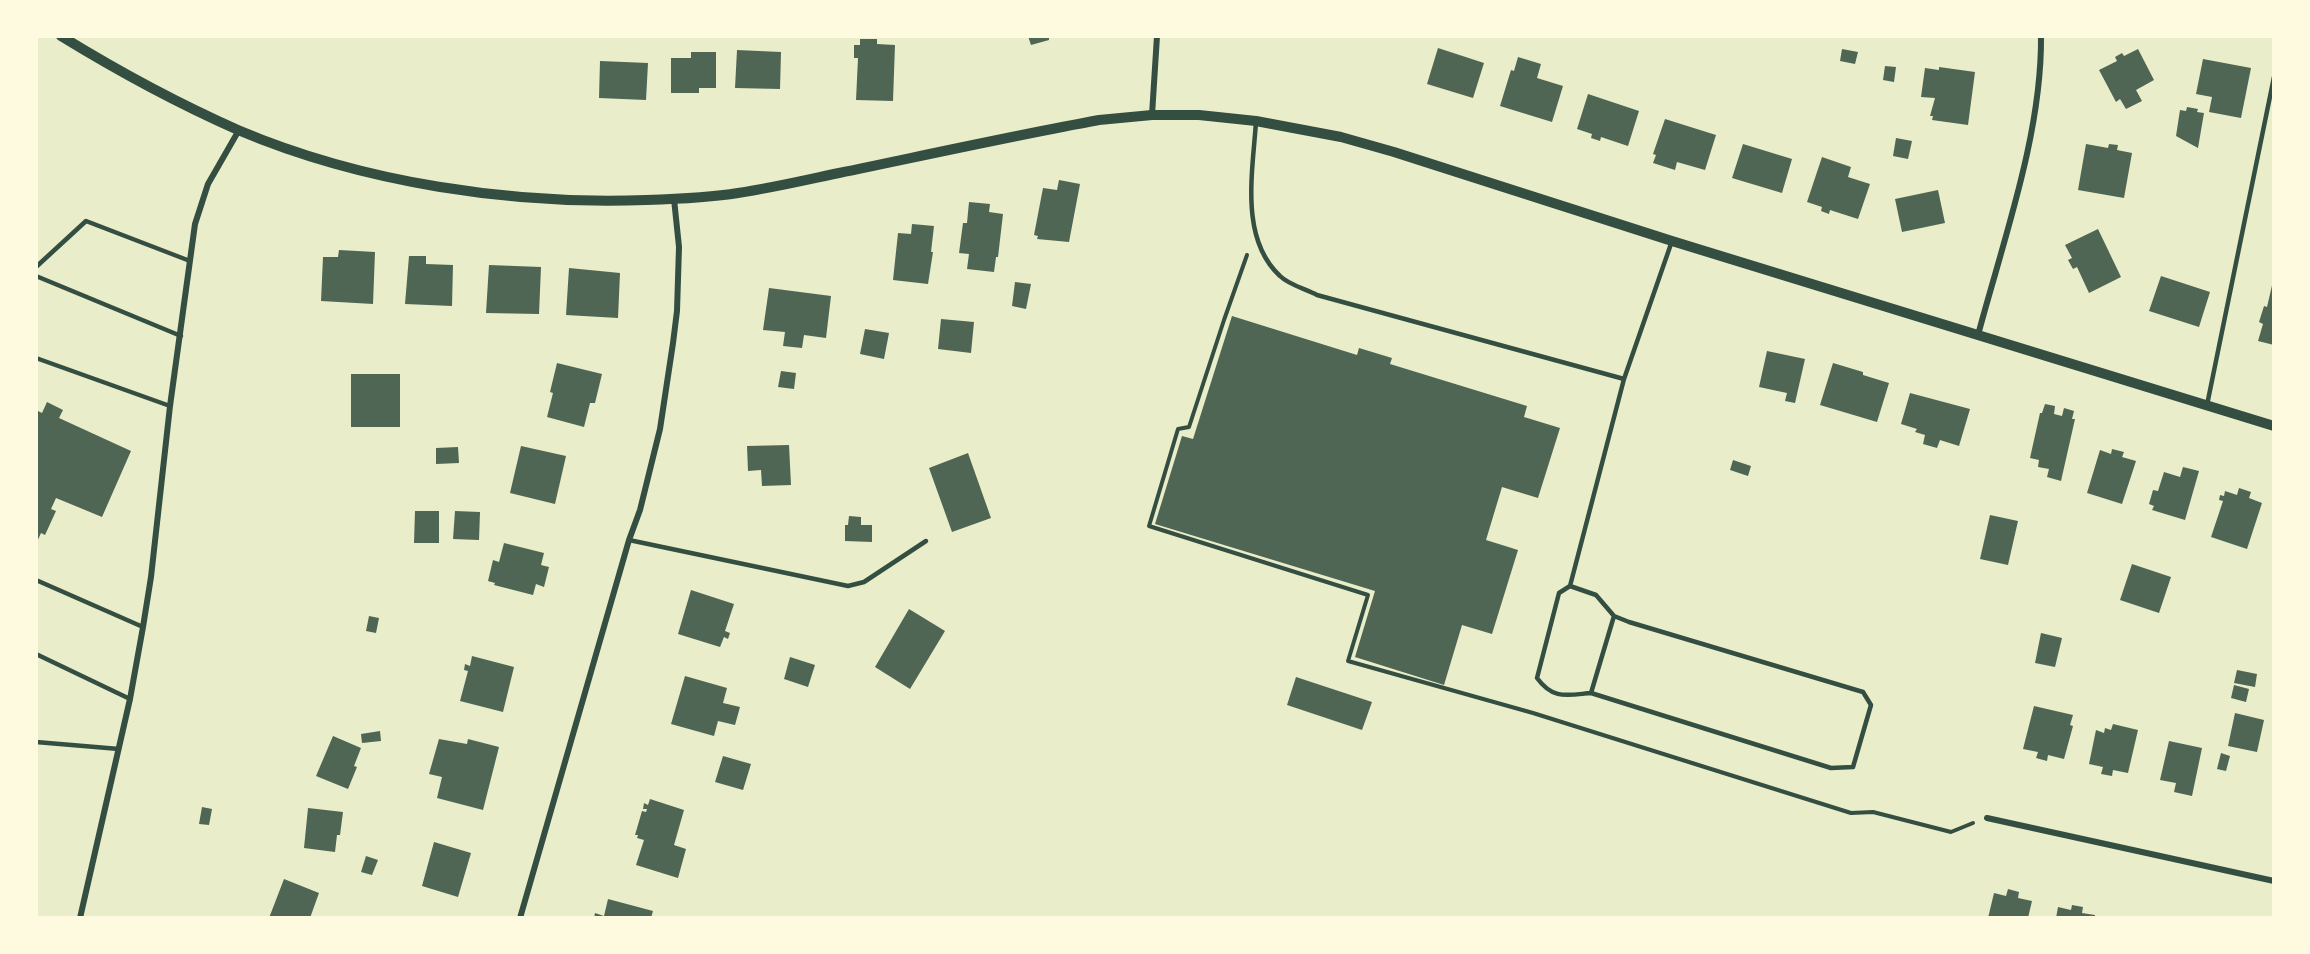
<!DOCTYPE html>
<style>
body{margin:0}
#map{position:relative;width:2310px;height:954px;overflow:hidden;background:#e9edc9;font-family:"Alegreya Sans",sans-serif}
canvas{display:block}
.frame{position:absolute;inset:0;border:38px solid #fefae0;pointer-events:none}
</style>
<div id="map">
<canvas width="2310" height="954"></canvas>
<div class="frame"></div>
</div>
<script>
const g = document.querySelector('canvas').getContext('2d');
g.lineJoin = 'round';
function paint(path, color) {
  g.fillStyle = color;
  g.fill(path, 'evenodd');
}
function stroke(path, color, width, dash) {
  g.strokeStyle = color;
  g.lineWidth = width;
  g.lineCap = dash ? 'butt' : 'round';
  g.setLineDash(dash || []);
  g.stroke(path);
}
paint(new Path2D(`
 M 1028,36 L 1054,36 L 1049,38 L 1049,40 L 1031,45 Z
 M 860,39 L 877,39 L 877,44 L 895,45 L 893,101 L 856,100 L 858,58 L 854,58 L 854,45 L 860,45 Z
 M 1438,48 L 1484,63 L 1473,98 L 1427,84 Z
 M 1842,49 L 1858,52 L 1855,64 L 1840,61 Z
 M 2138,49 L 2154,80 L 2136,90 L 2142,101 L 2126,109 L 2120,99 L 2116,102 L 2099,70 L 2117,61 L 2115,57 L 2122,53 L 2124,56 Z
 M 737,50 L 781,52 L 780,89 L 735,88 Z
 M 691,52 L 716,52 L 716,88 L 699,88 L 699,93 L 671,93 L 671,58 L 691,58 Z
 M 1518,57 L 1541,64 L 1537,78 L 1563,86 L 1552,122 L 1500,106 L 1511,70 L 1514,71 Z
 M 2203,59 L 2251,68 L 2241,118 L 2209,112 L 2212,97 L 2196,94 Z
 M 600,61 L 648,63 L 646,100 L 599,98 Z
 M 1885,66 L 1896,67 L 1894,82 L 1883,80 Z
 M 1939,67 L 1975,72 L 1968,125 L 1932,120 L 1933,116 L 1930,116 L 1935,98 L 1921,97 L 1925,68 L 1939,70 Z
 M 1588,94 L 1639,111 L 1628,146 L 1601,137 L 1600,141 L 1591,138 L 1592,134 L 1577,129 Z
 M 2187,107 L 2198,109 L 2197,112 L 2204,113 L 2198,148 L 2176,136 L 2180,110 L 2186,111 Z
 M 1665,119 L 1716,135 L 1705,170 L 1677,162 L 1675,170 L 1653,163 L 1656,155 L 1653,154 Z
 M 1896,138 L 1912,141 L 1908,159 L 1893,156 Z
 M 1743,144 L 1792,159 L 1782,193 L 1732,178 Z
 M 2086,144 L 2108,148 L 2109,144 L 2118,145 L 2117,150 L 2132,153 L 2124,198 L 2078,190 Z
 M 1822,157 L 1851,167 L 1848,177 L 1870,184 L 1858,219 L 1830,210 L 1829,214 L 1821,211 L 1822,207 L 1807,202 Z
 M 1059,180 L 1080,184 L 1069,242 L 1037,239 L 1038,236 L 1034,235 L 1043,188 L 1057,190 Z
 M 1938,190 L 1945,223 L 1902,232 L 1895,199 Z
 M 969,202 L 990,204 L 989,212 L 1003,214 L 998,257 L 996,257 L 994,272 L 967,269 L 969,254 L 959,253 L 963,223 L 967,223 Z
 M 912,224 L 934,226 L 931,252 L 933,252 L 928,284 L 893,280 L 898,233 L 911,234 Z
 M 2098,229 L 2121,277 L 2089,293 L 2077,267 L 2073,269 L 2068,260 L 2072,258 L 2065,245 Z
 M 339,250 L 375,252 L 373,304 L 321,301 L 323,257 L 338,257 Z
 M 409,256 L 426,256 L 426,264 L 453,265 L 452,306 L 405,304 Z
 M 489,265 L 541,267 L 539,314 L 486,313 Z
 M 569,268 L 620,273 L 618,318 L 566,315 Z
 M 2161,276 L 2210,292 L 2199,327 L 2149,311 Z
 M 2273,281 L 2274,281 L 2274,345 L 2258,341 L 2263,324 L 2259,322 L 2264,306 L 2267,307 Z
 M 1015,282 L 1031,284 L 1026,309 L 1012,306 Z
 M 769,288 L 831,296 L 826,338 L 804,335 L 802,348 L 783,346 L 785,332 L 763,330 Z
 M 1232,316 L 1357,355 L 1359,348 L 1392,358 L 1390,364 L 1527,406 L 1524,417 L 1560,428 L 1538,498 L 1502,487 L 1486,540 L 1518,550 L 1492,634 L 1462,625 L 1444,685 L 1355,657 L 1375,591 L 1155,524 L 1182,436 L 1193,439 Z
 M 941,319 L 974,322 L 971,353 L 938,349 Z
 M 865,329 L 889,333 L 884,359 L 860,354 Z
 M 1767,351 L 1805,359 L 1795,403 L 1785,401 L 1787,393 L 1759,387 Z
 M 557,363 L 602,374 L 595,403 L 590,403 L 584,427 L 547,417 L 553,393 L 550,392 Z
 M 1833,363 L 1863,372 L 1863,375 L 1889,383 L 1877,422 L 1820,405 Z
 M 781,371 L 796,373 L 794,389 L 778,387 Z
 M 351,374 L 400,374 L 400,427 L 351,427 Z
 M 1910,393 L 1970,409 L 1959,446 L 1940,440 L 1937,448 L 1923,444 L 1925,435 L 1915,432 L 1917,429 L 1901,424 Z
 M 47,402 L 63,410 L 59,418 L 131,451 L 102,517 L 56,498 L 51,509 L 56,511 L 45,535 L 41,533 L 36,544 L 36,410 L 42,413 Z
 M 2045,404 L 2055,406 L 2054,414 L 2062,416 L 2064,408 L 2074,411 L 2072,419 L 2075,419 L 2061,481 L 2047,477 L 2049,469 L 2038,467 L 2039,460 L 2030,458 L 2040,413 L 2042,413 Z
 M 789,445 L 791,485 L 762,486 L 761,470 L 748,471 L 747,446 Z
 M 521,446 L 566,456 L 555,504 L 510,493 Z
 M 458,447 L 459,463 L 436,464 L 436,448 Z
 M 2112,449 L 2124,452 L 2122,457 L 2136,461 L 2122,504 L 2087,493 L 2100,450 L 2111,454 Z
 M 968,453 L 991,518 L 952,532 L 929,468 Z
 M 1733,460 L 1751,466 L 1748,476 L 1730,470 Z
 M 2183,467 L 2199,471 L 2185,520 L 2152,510 L 2154,506 L 2149,504 L 2153,490 L 2158,491 L 2164,472 L 2180,477 Z
 M 2239,488 L 2251,492 L 2249,498 L 2262,503 L 2247,549 L 2211,537 L 2223,501 L 2219,500 L 2220,495 L 2224,496 L 2225,491 L 2237,495 Z
 M 415,511 L 439,511 L 439,543 L 414,543 Z
 M 455,511 L 480,512 L 479,540 L 453,539 Z
 M 1990,515 L 2018,521 L 2008,565 L 1980,559 Z
 M 849,516 L 861,517 L 861,525 L 872,525 L 872,542 L 845,541 L 845,525 L 848,525 Z
 M 504,543 L 544,553 L 541,565 L 549,567 L 544,587 L 536,584 L 533,595 L 494,585 L 495,583 L 488,581 L 493,560 L 499,562 Z
 M 2132,564 L 2171,577 L 2159,613 L 2120,600 Z
 M 691,590 L 734,604 L 725,631 L 730,633 L 728,639 L 724,637 L 720,647 L 678,634 Z
 M 909,609 L 945,631 L 910,689 L 875,667 Z
 M 369,616 L 379,618 L 376,633 L 366,631 Z
 M 2041,633 L 2062,638 L 2055,667 L 2035,663 Z
 M 472,656 L 514,667 L 503,712 L 460,701 L 468,671 L 464,670 L 465,664 L 470,666 Z
 M 790,657 L 815,665 L 808,687 L 784,679 Z
 M 2237,670 L 2257,674 L 2255,687 L 2234,683 Z
 M 685,676 L 727,688 L 723,703 L 740,707 L 735,725 L 718,721 L 714,736 L 671,724 Z
 M 1296,677 L 1372,702 L 1362,730 L 1287,705 Z
 M 2234,685 L 2249,689 L 2246,702 L 2231,698 Z
 M 2034,706 L 2073,715 L 2070,725 L 2073,726 L 2064,759 L 2048,755 L 2047,761 L 2036,758 L 2038,752 L 2023,749 Z
 M 2235,713 L 2264,720 L 2257,752 L 2228,746 Z
 M 2113,724 L 2138,730 L 2128,773 L 2113,770 L 2112,776 L 2101,774 L 2103,767 L 2089,764 L 2096,730 L 2104,733 L 2105,728 L 2111,730 Z
 M 380,731 L 381,741 L 362,743 L 361,734 Z
 M 333,736 L 361,748 L 354,766 L 357,767 L 348,789 L 316,776 Z
 M 439,739 L 467,744 L 468,739 L 499,747 L 483,810 L 437,798 L 442,777 L 429,774 Z
 M 2169,741 L 2202,748 L 2192,796 L 2174,792 L 2176,783 L 2160,780 Z
 M 2221,753 L 2230,756 L 2226,771 L 2217,769 Z
 M 723,756 L 751,764 L 743,790 L 715,782 Z
 M 650,799 L 684,810 L 674,845 L 686,849 L 678,878 L 636,865 L 644,840 L 637,838 L 638,835 L 635,835 L 642,811 L 646,812 L 647,809 L 643,809 L 644,803 L 648,805 Z
 M 202,807 L 212,809 L 209,825 L 199,824 Z
 M 308,808 L 343,812 L 340,835 L 337,835 L 335,852 L 304,848 Z
 M 434,842 L 471,853 L 458,897 L 422,886 Z
 M 366,856 L 378,860 L 372,875 L 361,872 Z
 M 284,879 L 319,893 L 310,918 L 269,918 Z
 M 2008,889 L 2019,892 L 2018,898 L 2032,901 L 2028,918 L 1988,918 L 1994,893 L 2006,896 Z
 M 608,899 L 653,911 L 651,918 L 594,918 L 595,913 L 604,916 Z
 M 2072,905 L 2083,907 L 2082,913 L 2095,915 L 2095,918 L 2056,918 L 2058,907 L 2071,910 Z`), '#4f6655');
stroke(new Path2D(`
 M 1247,255 L 1224,320 L 1189,427 L 1178,429 L 1149,526 L 1368,595 L 1348,661 L 1533,713 L 1851,813 L 1873,812 L 1951,832 L 1973,823`), '#344e41', 4);
stroke(new Path2D(`
 M 1256,121 C 1253,171 1239,238 1280,276 C 1289,285 1306,289 1317,295 L 1624,379
 M 36,267 L 86,221 L 190,261
 M 36,276 L 181,336
 M 36,358 L 170,406
 M 2207,405 L 2274,77
 M 629,540 L 848,586 L 864,582 L 926,541
 M 36,580 L 143,627
 M 1570,586 L 1596,595 L 1614,616 L 1629,622 L 1863,692 L 1871,705 L 1853,767 L 1831,768 L 1591,693 C 1567,695 1553,700 1537,678 L 1559,593 Z
 M 1570,586 L 1624,379 L 1672,241
 M 36,654 L 130,699
 M 1591,693 L 1614,616
 M 36,742 L 119,749`), '#344e41', 4.5);
stroke(new Path2D(`
 M 1152,115 L 1157,36
 M 1978,335 C 2003,241 2042,134 2041,36
 M 1987,818 L 2274,881
 M 80,918 L 130,699 L 143,627 L 151,577 L 170,406 L 195,224 L 208,184 L 239,130
 M 520,918 L 629,540 L 640,510 L 660,429 L 673,343 L 677,311 L 679,247 L 674,199`), '#344e41', 6);
stroke(new Path2D(`
 M 61,36 C 118,71 177,103 238,130 C 363,183 512,205 646,200 C 677,199 708,198 738,193 C 772,188 806,180 839,173 C 926,155 1012,136 1099,120 L 1152,115 L 1199,115 L 1256,121 L 1341,137 L 1394,152 L 1672,241 L 2274,426`), '#344e41', 10);
</script>
